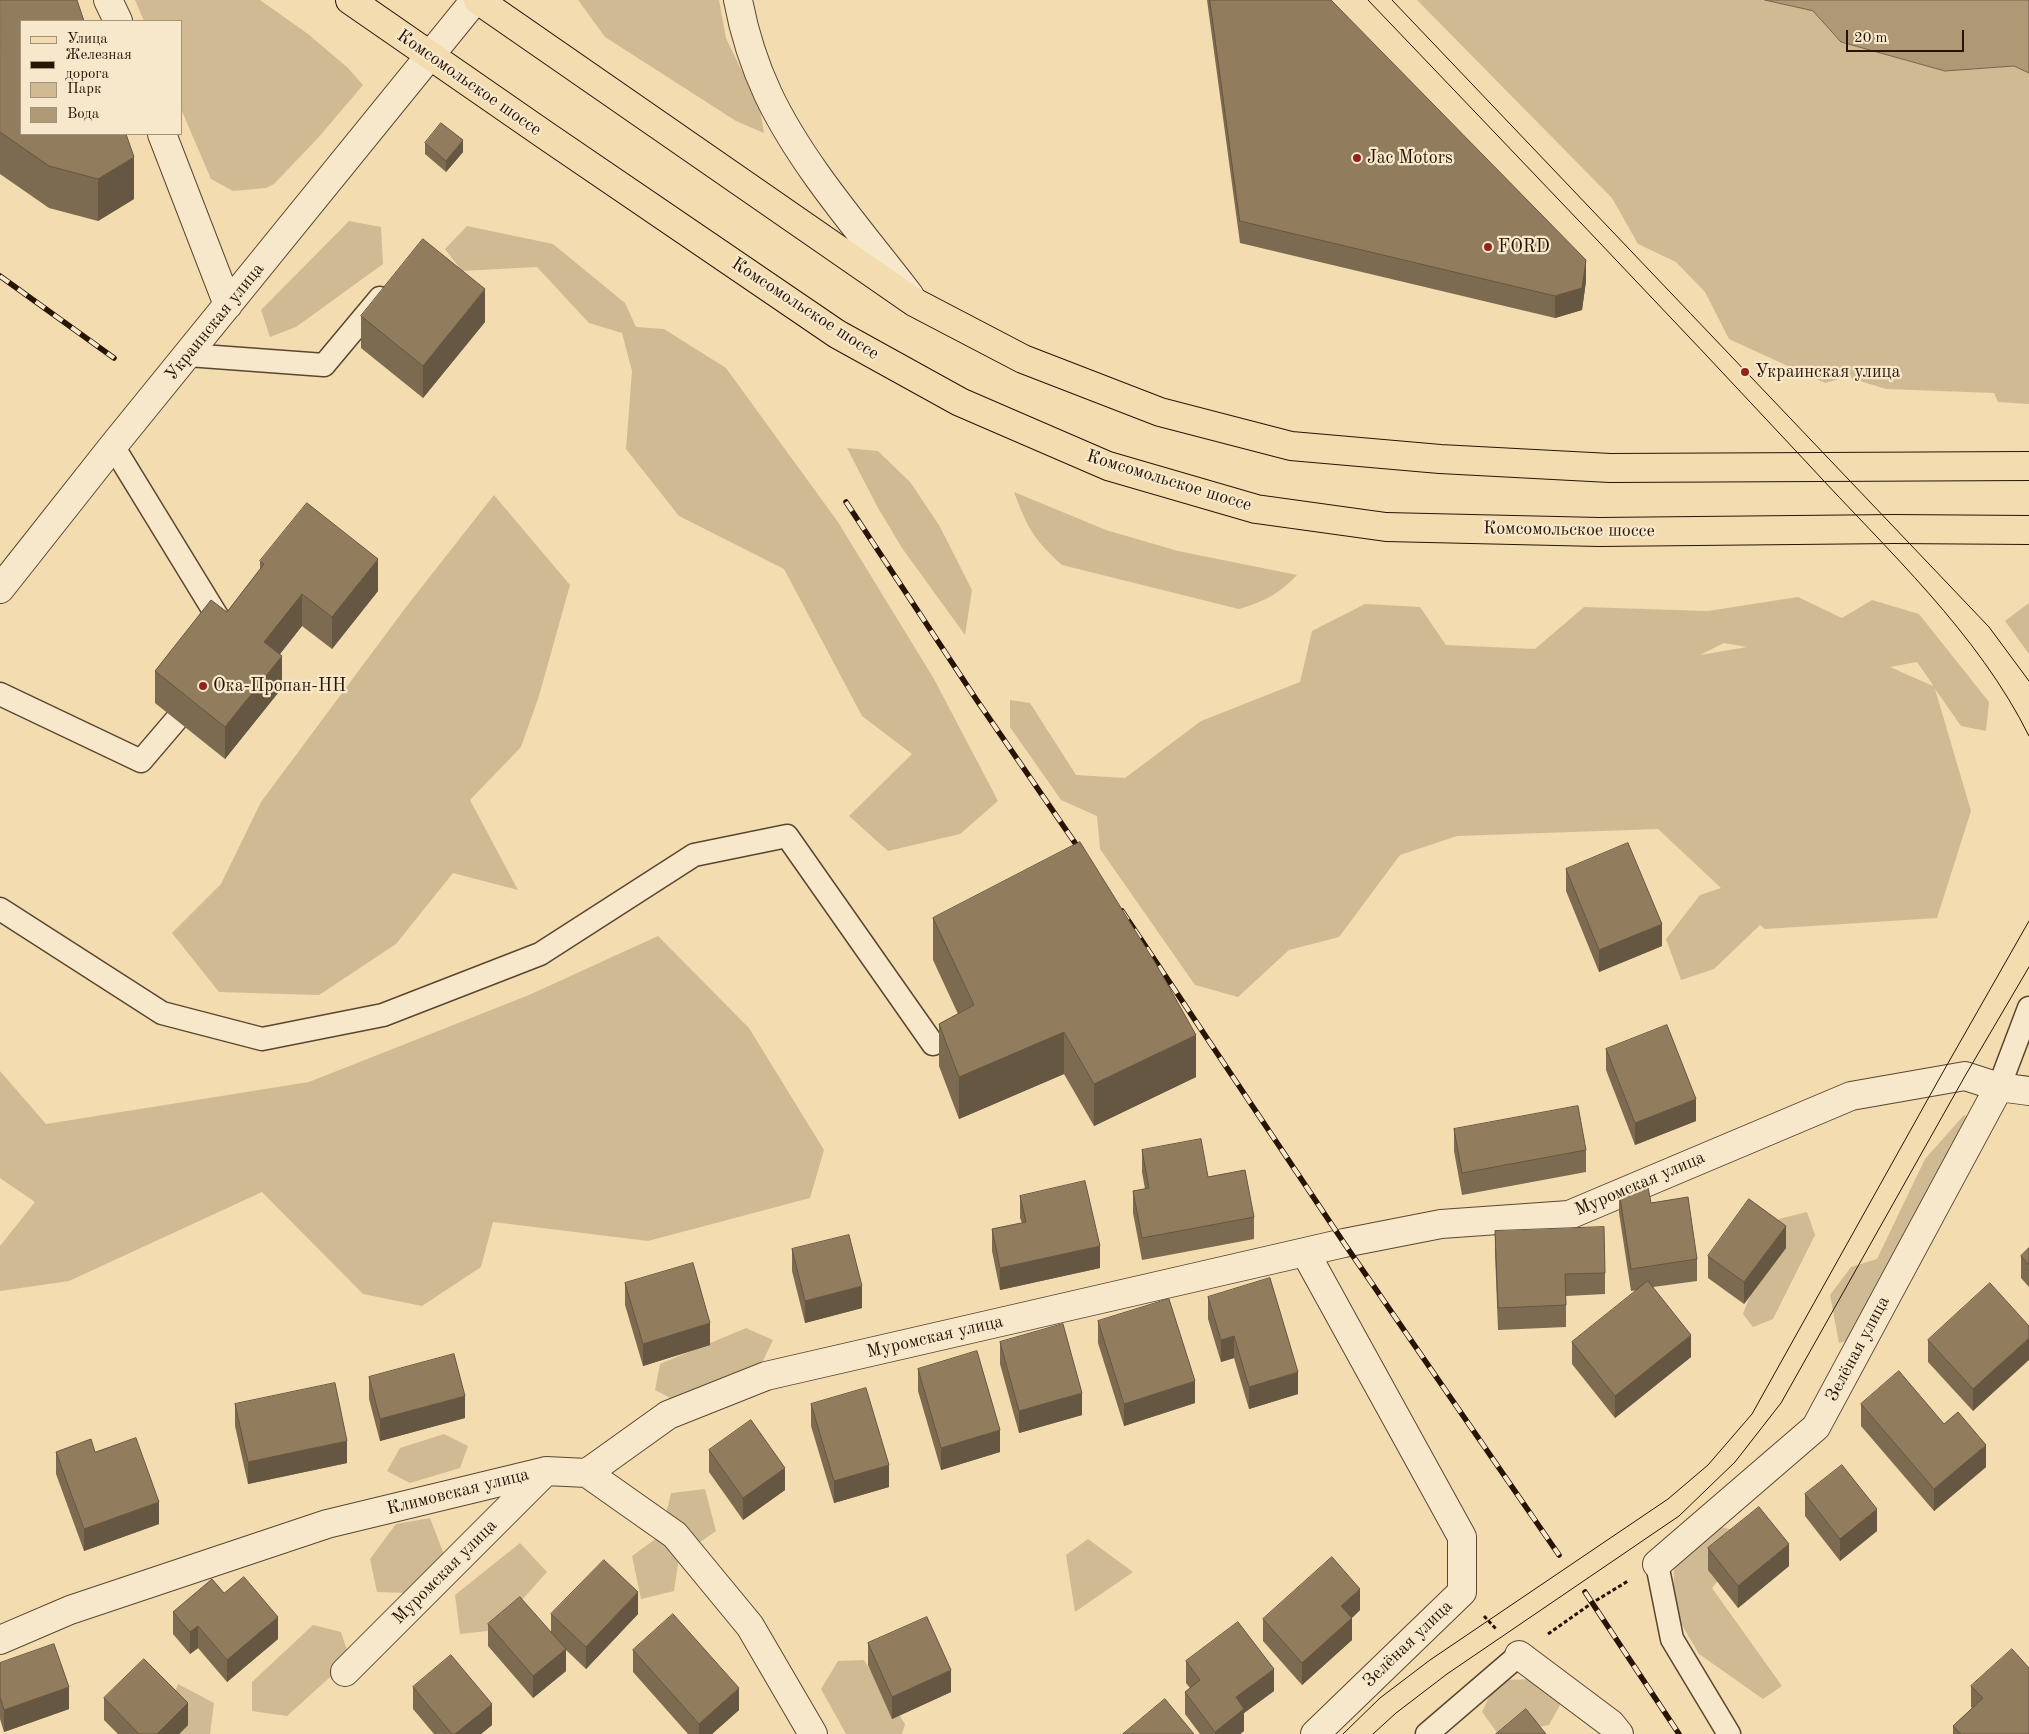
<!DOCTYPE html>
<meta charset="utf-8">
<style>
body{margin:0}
#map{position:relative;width:2029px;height:1734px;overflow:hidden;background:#f3dcb0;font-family:"Old Standard TT",serif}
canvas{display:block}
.legend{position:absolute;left:20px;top:20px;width:162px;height:115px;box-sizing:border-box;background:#f7e8cc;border:1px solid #a4937c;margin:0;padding:6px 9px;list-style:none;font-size:15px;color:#271405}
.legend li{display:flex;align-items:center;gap:10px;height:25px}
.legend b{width:25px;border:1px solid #a4937c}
.scale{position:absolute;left:1846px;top:30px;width:118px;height:22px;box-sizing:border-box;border:2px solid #271405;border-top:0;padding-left:6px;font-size:15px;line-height:18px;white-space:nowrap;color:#271405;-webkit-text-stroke:4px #f7e8cc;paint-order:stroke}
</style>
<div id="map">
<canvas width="2029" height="1734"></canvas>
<ul class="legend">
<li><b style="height:6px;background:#f3dcb0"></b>Улица</li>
<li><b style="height:6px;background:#271405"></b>Железная дорога</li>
<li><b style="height:14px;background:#d0ba93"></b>Парк</li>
<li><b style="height:14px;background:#ae9876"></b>Вода</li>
</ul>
<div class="scale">20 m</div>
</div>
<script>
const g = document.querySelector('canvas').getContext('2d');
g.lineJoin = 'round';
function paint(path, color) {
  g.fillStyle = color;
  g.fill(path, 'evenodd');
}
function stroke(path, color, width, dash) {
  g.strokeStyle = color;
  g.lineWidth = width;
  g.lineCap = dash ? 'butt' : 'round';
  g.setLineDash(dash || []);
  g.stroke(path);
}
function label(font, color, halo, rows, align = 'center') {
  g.font = font + ' "Old Standard TT",serif';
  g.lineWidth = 4.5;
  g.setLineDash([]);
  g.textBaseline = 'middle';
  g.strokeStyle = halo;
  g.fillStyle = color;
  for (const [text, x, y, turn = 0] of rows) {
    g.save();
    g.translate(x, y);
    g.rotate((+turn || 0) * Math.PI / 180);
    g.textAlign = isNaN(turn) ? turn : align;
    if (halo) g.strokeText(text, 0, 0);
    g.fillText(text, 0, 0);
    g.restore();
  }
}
paint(new Path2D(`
 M 135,0 L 260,0 L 308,34 L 348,68 L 363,85 L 318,138 L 274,184 L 266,188 L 233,191 L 211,179 L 181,109 L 181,21 L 144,21 Z
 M 578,0 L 719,0 L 726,38 L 760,109 L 764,133 L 736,121 L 605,37 Z
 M 1417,0 L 1765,0 L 1813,11 L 1841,42 L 1945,71 L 2014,66 L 2029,73 L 2029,404 L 1998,402 L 1994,393 L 1886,389 L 1847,377 L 1825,383 L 1729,339 L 1705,292 L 1676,262 L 1638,244 L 1612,198 Z
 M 349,221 L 381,227 L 383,264 L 296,327 L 270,337 L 261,310 Z
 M 467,226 L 553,244 L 625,303 L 636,327 L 664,329 L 726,368 L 838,522 L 934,679 L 998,801 L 960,834 L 888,851 L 849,816 L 912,754 L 862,716 L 784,569 L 679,516 L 626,449 L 632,371 L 622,333 L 589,323 L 537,267 L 462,271 L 445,249 Z
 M 847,448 L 878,451 L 910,482 L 939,525 L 972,590 L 965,635 L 902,548 L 878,508 Z
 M 1014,492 L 1106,530 L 1178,551 L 1297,575 C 1279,594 1263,602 1239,609 L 1062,565 C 1034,540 1027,527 1014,492 Z
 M 494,495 L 570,585 L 539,696 L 521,747 L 470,800 L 518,890 L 453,873 L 396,944 L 319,995 L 219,992 L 172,933 L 221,884 L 261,802 L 406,607 Z
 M 1798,597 L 1842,618 L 1872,600 L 1919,614 L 1989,702 L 1986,731 L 1961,726 L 1935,689 L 1971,811 L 1937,918 L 1765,929 L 1760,925 L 1714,969 L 1681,980 L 1666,939 L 1700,895 L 1721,888 L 1658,829 L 1457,836 L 1400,855 L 1339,937 L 1289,950 L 1238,997 L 1195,985 L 1100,849 L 1097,816 L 1061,800 L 1010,727 L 1010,700 L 1030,703 L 1076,775 L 1125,778 L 1201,721 L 1300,682 L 1312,631 L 1365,604 L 1420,607 L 1446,645 L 1535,649 L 1584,607 L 1708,611 ZM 1724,643 L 1747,647 L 1700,655 ZM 1917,662 L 1933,685 L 1933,686 L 1890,667 Z
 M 2029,603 L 2029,654 L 2005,621 Z
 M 658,936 L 749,1028 L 824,1150 L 810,1198 L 648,1241 L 493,1222 L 481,1267 L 422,1306 L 363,1294 L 262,1192 L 69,1281 L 0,1291 L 0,1246 L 35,1202 L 0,1178 L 0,1071 L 46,1124 L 309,1082 L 529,995 Z
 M 1964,1115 L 1977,1120 L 1871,1335 L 1839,1343 L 1830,1295 L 1851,1267 L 1877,1259 L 1925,1159 Z
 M 1807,1212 L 1815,1235 L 1773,1319 L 1753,1327 L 1743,1314 L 1779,1219 Z
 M 746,1328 L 773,1340 L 759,1369 L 678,1402 L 655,1390 L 660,1364 Z
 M 444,1434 L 468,1446 L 460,1468 L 410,1483 L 387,1471 L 400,1448 Z
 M 705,1489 L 716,1531 L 679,1557 L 674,1591 L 641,1599 L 632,1556 L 661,1535 L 671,1493 Z
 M 430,1518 L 445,1557 L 408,1593 L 377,1592 L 370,1559 L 396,1524 Z
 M 1713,1525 L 1737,1531 L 1735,1559 L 1712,1588 L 1782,1686 L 1763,1699 L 1699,1654 L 1673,1610 L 1674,1560 Z
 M 1088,1539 L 1133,1572 L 1075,1612 L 1066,1555 Z
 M 520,1543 L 547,1572 L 495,1630 L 460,1634 L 455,1595 Z
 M 313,1625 L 341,1632 L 350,1659 L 287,1716 L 252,1711 L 252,1682 Z
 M 864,1660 L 905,1724 L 902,1734 L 846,1734 L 821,1689 L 838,1661 Z
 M 1538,1679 L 1561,1703 L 1549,1725 L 1498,1734 L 1482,1712 L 1497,1680 Z
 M 178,1684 L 214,1703 L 210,1734 L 179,1734 L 164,1721 Z`), '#d0ba93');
const water = new Path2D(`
 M 1765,0 L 2029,0 L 2029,73 L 2014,66 L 1945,71 L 1841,42 L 1813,11 Z`);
paint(water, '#ae9876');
stroke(water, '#786349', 1);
const service = new Path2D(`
 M 188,355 L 324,365 L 380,298
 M 113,446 L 225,629
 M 0,694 L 141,761 L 176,720
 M 0,909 L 162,1013 L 262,1039 L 383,1015 L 540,954 L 694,855 L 787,836 L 933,1044
 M 1999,1087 L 2029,1008
 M 1657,1564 L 1672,1639 L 1729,1734
 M 1427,1734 L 1519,1655`);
const minor = new Path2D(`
 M 1305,1252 L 1344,1243 L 1441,1224 L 1569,1215 L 1851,1096 L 1965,1076 L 1999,1087 L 2029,1091
 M 587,1473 L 668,1415 L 766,1376 L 1305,1252 L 1462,1537 L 1462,1592 L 1315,1734
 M 1657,1564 L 1816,1427 L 1999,1087
 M 0,1640 L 70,1610 L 327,1524 L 546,1471 L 587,1473 L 675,1535 L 750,1626 L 813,1734
 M 1519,1655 L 1611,1724 L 1619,1734
 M 345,1672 L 546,1471`);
const tertiary = new Path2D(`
 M 108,0 L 118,21
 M 738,0 C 744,32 754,64 768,94 C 802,166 862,233 910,296
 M 162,134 L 228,305
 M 0,589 L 113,446 L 475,0`);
const primary = new Path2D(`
 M 350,0 L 545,135 L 837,334 L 960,402 L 1108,466 L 1256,509 L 1386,527 L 1599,532 L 1894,529 L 2029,530
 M 478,0 L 914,302 L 1023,359 L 1160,412 L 1291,446 L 1440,459 L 1610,468 L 2029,466`);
stroke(service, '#5a4630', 25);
stroke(minor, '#5a4630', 30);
stroke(tertiary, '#5a4630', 30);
stroke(primary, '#271405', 30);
stroke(new Path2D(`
 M 1484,1616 L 1497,1630
 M 1548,1634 L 1592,1603 L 1628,1581`), '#271405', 3, [4, 2.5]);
stroke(service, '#f7e8cc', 22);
stroke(minor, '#f7e8cc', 28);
stroke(tertiary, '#f7e8cc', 28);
stroke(primary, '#f3dcb0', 28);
stroke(new Path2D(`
 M 1368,0 C 1516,155 1664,309 1810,466 C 1887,550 1978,633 2029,736
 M 1392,0 L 1989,627 L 2029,681
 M 1343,1734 L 1380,1698 L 1430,1660 L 1668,1499 L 1708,1465 L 1752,1414 L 1943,1072 L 2029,921
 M 1373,1734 L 1396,1713 L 1447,1674 L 1679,1516 L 1735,1462 L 1781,1403 L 1965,1076 L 2029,967`), '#271405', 1);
const rail = new Path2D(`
 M 0,276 L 114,358
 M 846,502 L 976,699 L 1084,856
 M 1122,911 L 1344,1243 L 1559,1555
 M 1585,1592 L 1679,1734`);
stroke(rail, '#271405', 5.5);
stroke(rail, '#f7e8cc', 4, [11]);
paint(new Path2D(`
 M 0,0 L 134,199 L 98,221 L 49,208 L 0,174 Z
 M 1207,0 L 1331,0 L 1586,281 L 1582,310 L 1555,318 L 1240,243 Z
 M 425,143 L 463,152 L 446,172 L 425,154 Z
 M 361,316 L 485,322 L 423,398 L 361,348 Z
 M 260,561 L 378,591 L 332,649 L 302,626 L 280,654 L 282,688 L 225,759 L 155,703 L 155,671 L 227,612 L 260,569 Z
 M 1566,869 L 1662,946 L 1599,972 L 1566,891 Z
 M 933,918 L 1196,1077 L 1094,1126 L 1064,1074 L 959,1119 L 939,1066 L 939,1024 L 958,1014 L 933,960 Z
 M 1606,1049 L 1696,1121 L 1635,1145 L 1606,1070 Z
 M 1454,1129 L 1586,1150 L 1586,1172 L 1462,1195 L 1454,1151 Z
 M 1142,1150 L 1208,1177 L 1254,1217 L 1254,1239 L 1142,1260 L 1133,1213 L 1133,1191 L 1145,1189 L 1142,1172 Z
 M 1619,1191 L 1651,1203 L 1697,1259 L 1697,1281 L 1653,1287 L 1691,1357 L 1615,1418 L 1572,1364 L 1572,1342 L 1638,1290 L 1631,1291 L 1619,1213 Z
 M 1020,1196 L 1100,1268 L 1000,1290 L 992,1251 L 992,1229 L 1022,1223 L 1020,1218 Z
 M 1495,1231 L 1605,1273 L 1605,1294 L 1566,1296 L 1566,1327 L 1498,1330 L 1495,1253 Z
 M 1786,1248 L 1744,1304 L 1708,1278 L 1708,1256 Z
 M 2029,1248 L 2029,1287 L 2021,1278 L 2021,1256 Z
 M 792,1249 L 862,1308 L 805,1323 L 792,1271 Z
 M 625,1283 L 710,1345 L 643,1366 L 625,1305 Z
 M 1208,1297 L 1298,1394 L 1249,1409 L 1234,1358 L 1221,1362 L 1208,1319 Z
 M 1098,1321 L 1195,1403 L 1124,1426 L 1098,1343 Z
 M 2029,1326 L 1973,1411 L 1928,1362 L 1928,1340 Z
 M 1000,1342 L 1082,1415 L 1019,1433 L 1000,1364 Z
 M 918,1369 L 1000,1452 L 941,1470 L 918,1391 Z
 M 369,1377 L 465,1418 L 380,1441 L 369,1399 Z
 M 235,1404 L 347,1463 L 248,1484 L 235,1426 Z
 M 811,1404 L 889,1487 L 834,1503 L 811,1426 Z
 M 1861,1404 L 1944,1424 L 1986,1467 L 1934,1511 L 1861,1426 Z
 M 709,1450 L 785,1490 L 743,1520 L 709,1472 Z
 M 56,1452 L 95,1452 L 159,1524 L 84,1551 L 56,1474 Z
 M 1805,1494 L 1877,1531 L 1840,1561 L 1805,1516 Z
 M 1708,1548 L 1789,1566 L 1738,1608 L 1708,1570 Z
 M 224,1593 L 278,1639 L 227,1682 L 198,1648 L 190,1654 L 173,1634 L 173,1612 Z
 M 1360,1610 L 1352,1618 L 1352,1640 L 1302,1685 L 1263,1641 L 1263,1619 Z
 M 551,1614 L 638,1614 L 586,1669 L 566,1650 L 566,1671 L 533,1698 L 488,1646 L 488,1624 L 551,1632 Z
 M 868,1643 L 951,1692 L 892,1719 L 868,1665 Z
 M 633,1650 L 739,1710 L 712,1734 L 688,1734 L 633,1672 Z
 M 1186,1661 L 1274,1691 L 1244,1713 L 1244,1731 L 1240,1734 L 1200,1734 L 1185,1714 L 1185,1692 L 1190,1688 L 1186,1683 Z
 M 0,1663 L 69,1709 L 4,1732 L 0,1719 Z
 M 1971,1686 L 2029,1734 L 1953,1734 L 1953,1726 L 1972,1708 L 1971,1707 Z
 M 413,1687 L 492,1725 L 481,1734 L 434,1734 L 413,1709 Z
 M 104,1698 L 188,1725 L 179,1734 L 118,1734 L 104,1720 Z`), '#7d6b51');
paint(new Path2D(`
 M 463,140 L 463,152 L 446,172 L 446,161 Z
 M 134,157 L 134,199 L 98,221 L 98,179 Z
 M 1586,260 L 1586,281 L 1582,310 L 1555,318 L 1555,296 Z
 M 485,289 L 485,322 L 423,398 L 423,366 Z
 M 378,559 L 378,591 L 332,649 L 332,617 Z
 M 302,594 L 302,626 L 264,674 L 264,642 Z
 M 282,656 L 282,688 L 225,759 L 225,727 Z
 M 1662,924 L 1662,946 L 1599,972 L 1599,950 Z
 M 1064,1032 L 1064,1074 L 959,1119 L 959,1077 Z
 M 1196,1035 L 1196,1077 L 1094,1126 L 1094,1084 Z
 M 1696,1099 L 1696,1121 L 1635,1145 L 1635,1123 Z
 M 1786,1226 L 1786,1248 L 1744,1304 L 1744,1282 Z
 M 1100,1246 L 1100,1268 L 1000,1290 L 1000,1268 Z
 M 862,1286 L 862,1308 L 805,1323 L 805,1301 Z
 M 710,1323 L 710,1345 L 643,1366 L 643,1344 Z
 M 1691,1335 L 1691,1357 L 1615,1418 L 1615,1396 Z
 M 1234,1336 L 1234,1358 L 1221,1362 L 1221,1340 Z
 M 2029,1338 L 2029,1360 L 1973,1411 L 1973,1389 Z
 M 1298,1372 L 1298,1394 L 1249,1409 L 1249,1387 Z
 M 1195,1381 L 1195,1403 L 1124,1426 L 1124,1404 Z
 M 1082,1393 L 1082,1415 L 1019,1433 L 1019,1411 Z
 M 465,1396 L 465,1418 L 380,1441 L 380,1419 Z
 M 1000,1430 L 1000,1452 L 941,1470 L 941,1448 Z
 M 347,1441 L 347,1463 L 248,1484 L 248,1462 Z
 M 1986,1445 L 1986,1467 L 1934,1511 L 1934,1489 Z
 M 889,1465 L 889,1487 L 834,1503 L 834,1481 Z
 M 785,1468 L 785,1490 L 743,1520 L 743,1498 Z
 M 159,1502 L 159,1524 L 84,1551 L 84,1529 Z
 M 1877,1509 L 1877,1531 L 1840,1561 L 1840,1539 Z
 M 1789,1544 L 1789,1566 L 1738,1608 L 1738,1586 Z
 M 1360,1589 L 1360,1610 L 1341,1628 L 1341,1606 Z
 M 638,1592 L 638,1614 L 586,1669 L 586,1647 Z
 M 278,1617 L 278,1639 L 227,1682 L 227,1660 Z
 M 1352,1618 L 1352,1640 L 1302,1685 L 1302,1663 Z
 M 198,1626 L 198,1648 L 190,1654 L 190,1632 Z
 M 566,1649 L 566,1671 L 533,1698 L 533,1676 Z
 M 1274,1669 L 1274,1691 L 1244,1713 L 1244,1731 L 1240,1734 L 1215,1734 L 1215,1732 L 1236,1697 Z
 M 951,1670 L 951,1692 L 892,1719 L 892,1697 Z
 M 69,1687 L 69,1709 L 4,1732 L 4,1710 Z
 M 739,1688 L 739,1710 L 712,1734 L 699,1734 L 699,1724 Z
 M 188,1703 L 188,1725 L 179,1734 L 157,1734 Z
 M 492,1704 L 492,1725 L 481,1734 L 455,1734 Z`), '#665742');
const building = new Path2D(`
 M 0,0 L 77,0 L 84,21 L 21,21 L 21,134 L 126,134 L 134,157 L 98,179 L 49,166 L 0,132 Z
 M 1210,0 L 1331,0 L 1586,260 L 1582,288 L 1555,296 L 1240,221 Z
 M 441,123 L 463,140 L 446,161 L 425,143 Z
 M 423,239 L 485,289 L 423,366 L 361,316 Z
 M 307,503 L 378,559 L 332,617 L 302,594 L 264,642 L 282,656 L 225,727 L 155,671 L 211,600 L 227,612 L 264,564 L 260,561 Z
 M 1080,842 L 1156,964 L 1196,1035 L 1094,1084 L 1064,1032 L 959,1077 L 939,1024 L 974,1005 L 933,918 Z
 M 1628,843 L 1662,924 L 1599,950 L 1566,869 Z
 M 1667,1025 L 1696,1099 L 1635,1123 L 1606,1049 Z
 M 1578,1106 L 1586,1150 L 1462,1173 L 1454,1129 Z
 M 1201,1139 L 1208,1177 L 1245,1170 L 1254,1217 L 1142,1238 L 1133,1191 L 1149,1188 L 1142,1150 Z
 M 1085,1181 L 1100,1246 L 1000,1268 L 992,1229 L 1026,1222 L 1020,1196 Z
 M 1648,1187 L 1651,1203 L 1688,1197 L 1697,1259 L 1631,1269 L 1619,1191 Z
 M 1749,1199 L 1786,1226 L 1744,1282 L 1708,1256 Z
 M 1604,1227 L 1605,1273 L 1565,1274 L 1566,1305 L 1498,1308 L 1495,1231 Z
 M 849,1235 L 862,1286 L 805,1301 L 792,1249 Z
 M 2029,1248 L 2029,1265 L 2021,1256 Z
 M 693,1263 L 710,1323 L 643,1344 L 625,1283 Z
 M 1270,1278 L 1298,1372 L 1249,1387 L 1234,1336 L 1221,1340 L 1208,1297 Z
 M 1648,1281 L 1691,1335 L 1615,1396 L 1572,1342 Z
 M 1990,1283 L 2029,1326 L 2029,1338 L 1973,1389 L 1928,1340 Z
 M 1169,1299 L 1195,1381 L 1124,1404 L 1098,1321 Z
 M 1063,1324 L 1082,1393 L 1019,1411 L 1000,1342 Z
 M 977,1351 L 1000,1430 L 941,1448 L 918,1369 Z
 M 454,1354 L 465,1396 L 380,1419 L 369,1377 Z
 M 1899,1371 L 1944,1424 L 1958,1412 L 1986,1445 L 1934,1489 L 1861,1404 Z
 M 335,1383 L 347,1441 L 248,1462 L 235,1404 Z
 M 866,1388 L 889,1465 L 834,1481 L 811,1404 Z
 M 751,1420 L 785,1468 L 743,1498 L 709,1450 Z
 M 136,1438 L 159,1502 L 84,1529 L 56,1452 L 91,1439 L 95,1452 Z
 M 1842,1465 L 1877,1509 L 1840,1539 L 1805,1494 Z
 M 1759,1507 L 1789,1544 L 1738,1586 L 1708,1548 Z
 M 1332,1557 L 1360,1589 L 1341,1606 L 1352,1618 L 1302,1663 L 1263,1619 Z
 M 604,1560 L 638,1592 L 586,1647 L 551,1614 Z
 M 244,1577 L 278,1617 L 227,1660 L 198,1626 L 190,1632 L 173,1612 L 212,1579 L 224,1593 Z
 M 520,1597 L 566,1649 L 533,1676 L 488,1624 Z
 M 673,1614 L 739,1688 L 699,1724 L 633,1650 Z
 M 927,1617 L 951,1670 L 892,1697 L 868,1643 Z
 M 1238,1622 L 1274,1669 L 1236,1697 L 1244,1709 L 1215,1732 L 1185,1692 L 1200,1680 L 1186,1661 Z
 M 54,1644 L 69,1687 L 4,1710 L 0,1697 L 0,1663 Z
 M 2012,1649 L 2029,1668 L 2029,1734 L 1961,1734 L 1953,1726 L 1983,1698 L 1971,1686 Z
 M 451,1655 L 492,1704 L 455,1734 L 452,1734 L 413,1687 Z
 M 144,1659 L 188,1703 L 157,1734 L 139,1734 L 104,1698 Z
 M 1165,1699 L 1194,1734 L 1123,1734 Z
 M 1526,1709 L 1546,1734 L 1496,1734 Z`);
paint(building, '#917c5e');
stroke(building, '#665742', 1);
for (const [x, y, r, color] of [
 [1357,158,5,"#8f2418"],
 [1488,247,5,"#8f2418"],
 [1745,372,5,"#8f2418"],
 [203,686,5,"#8f2418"]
]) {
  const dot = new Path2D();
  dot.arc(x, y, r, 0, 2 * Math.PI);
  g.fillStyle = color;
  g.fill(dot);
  stroke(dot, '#f7e8cc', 2);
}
label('18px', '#271405', '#f7e8cc', [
 ["Комсомольское шоссе",469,83,35],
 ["Комсомольское шоссе",805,309,33],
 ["Украинская улица",215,322,-51],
 ["Комсомольское шоссе",1169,481,17],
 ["Комсомольское шоссе",1569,530,1],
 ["Муромская улица",1640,1184,-23],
 ["Муромская улица",935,1337,-13],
 ["Зелёная улица",1858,1349,-62],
 ["Климовская улица",458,1492,-14],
 ["Муромская улица",445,1572,-45],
 ["Зелёная улица",1408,1644,-44]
]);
label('18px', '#271405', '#f7e8cc', [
 ["Jac Motors",1367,158],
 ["FORD",1498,247],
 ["Украинская улица",1755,372],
 ["Ока-Пропан-НН",213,686]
], 'left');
</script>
